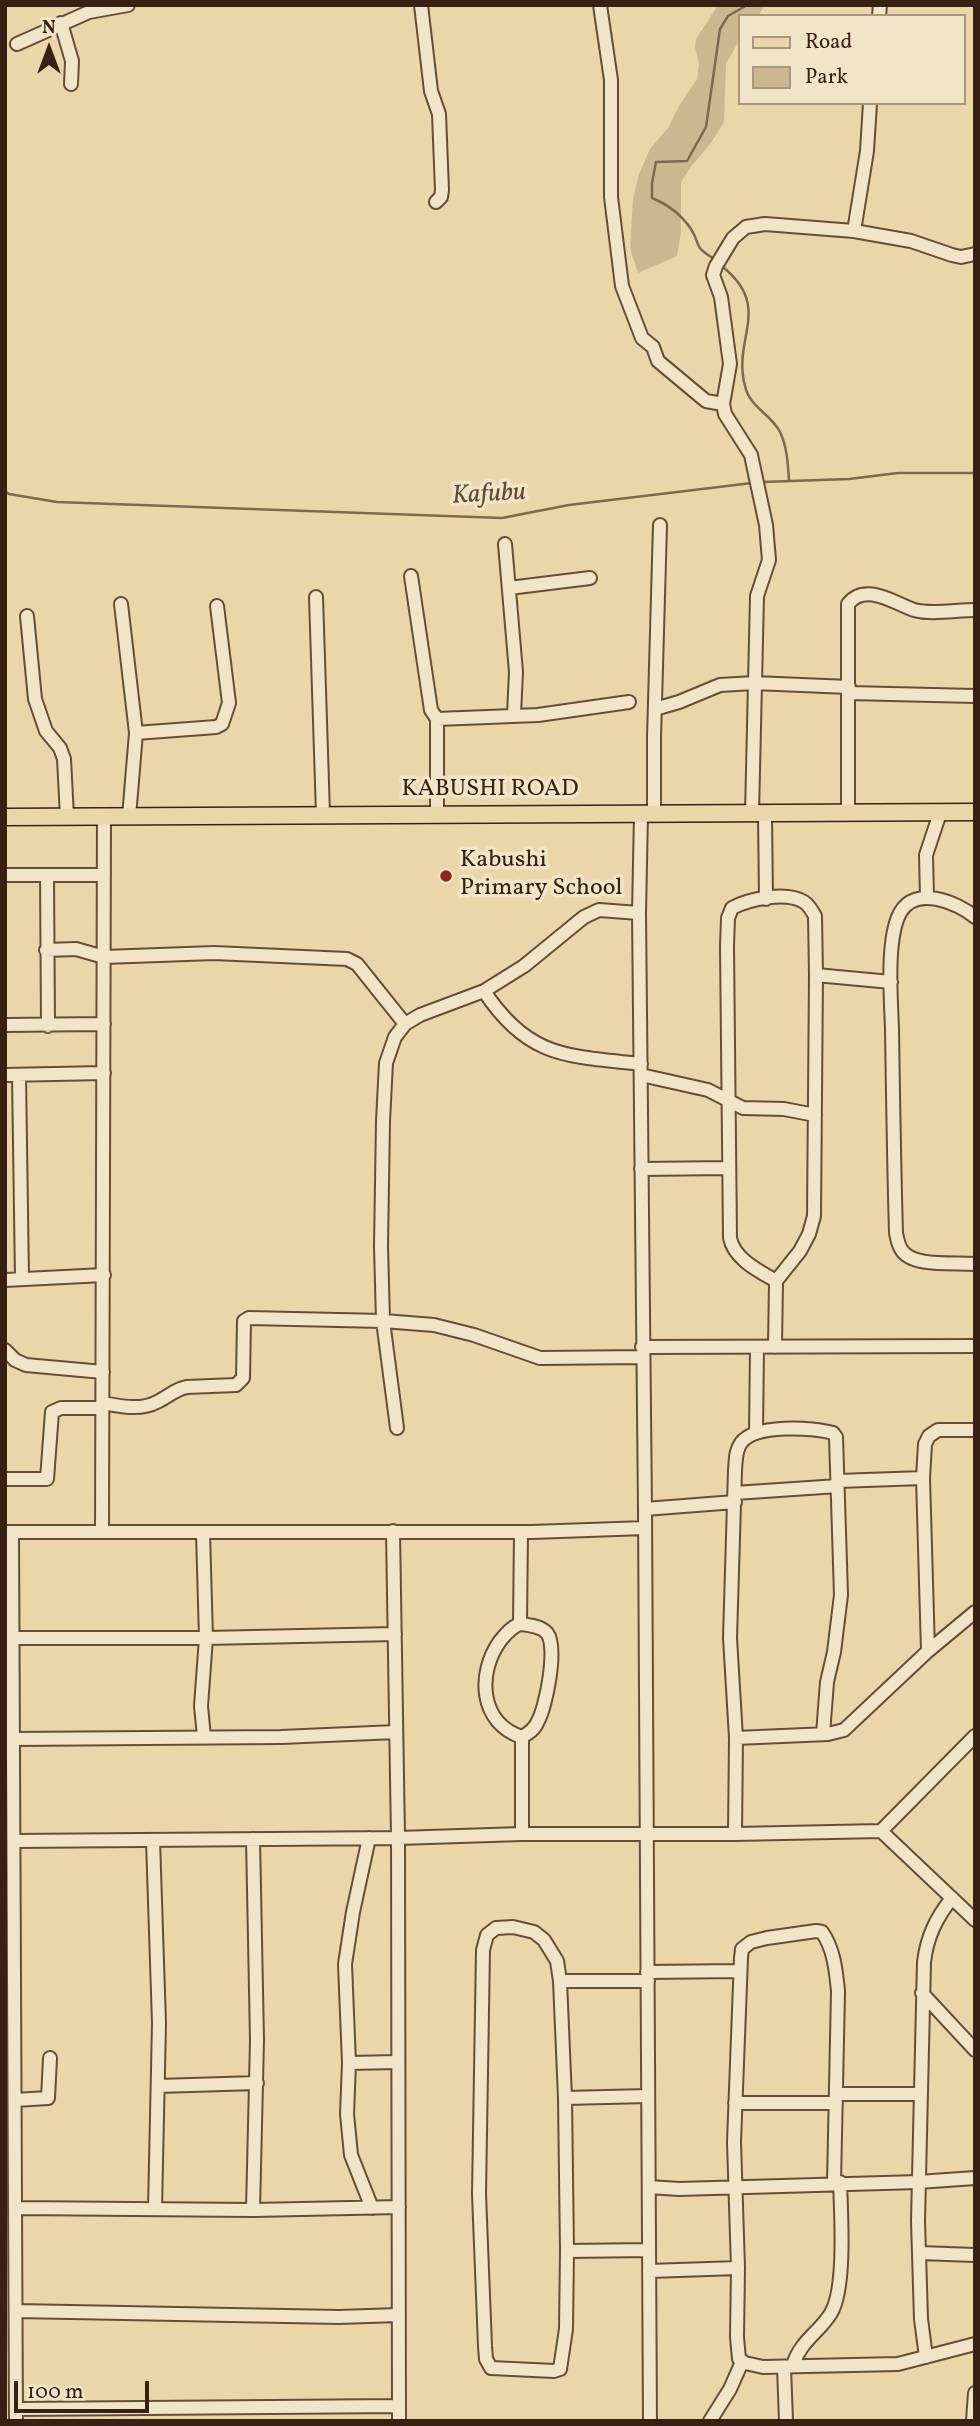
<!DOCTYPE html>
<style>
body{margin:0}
#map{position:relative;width:980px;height:2426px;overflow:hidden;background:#ebd6aa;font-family:Vollkorn,serif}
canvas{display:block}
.frame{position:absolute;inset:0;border:7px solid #382012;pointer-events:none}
.legend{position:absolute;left:738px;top:14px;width:228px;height:91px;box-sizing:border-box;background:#f2e4c8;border:2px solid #a8967f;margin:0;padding:9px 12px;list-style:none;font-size:21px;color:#382012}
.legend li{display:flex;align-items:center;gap:14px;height:35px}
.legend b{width:35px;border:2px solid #a8967f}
.north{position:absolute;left:14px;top:14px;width:70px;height:70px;-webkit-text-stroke:5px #f2e4c8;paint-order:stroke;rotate:0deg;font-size:19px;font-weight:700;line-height:28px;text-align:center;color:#382012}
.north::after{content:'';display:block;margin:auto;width:24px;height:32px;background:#382012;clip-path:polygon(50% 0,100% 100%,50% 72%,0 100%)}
.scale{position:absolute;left:14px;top:2381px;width:135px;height:32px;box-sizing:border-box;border:4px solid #382012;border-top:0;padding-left:9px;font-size:21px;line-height:24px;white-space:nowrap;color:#382012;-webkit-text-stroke:5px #f2e4c8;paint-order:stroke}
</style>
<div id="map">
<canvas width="980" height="2426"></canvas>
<div class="frame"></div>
<ul class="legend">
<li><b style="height:9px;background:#ebd6aa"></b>Road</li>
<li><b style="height:19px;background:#cdb790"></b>Park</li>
</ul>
<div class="north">N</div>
<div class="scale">100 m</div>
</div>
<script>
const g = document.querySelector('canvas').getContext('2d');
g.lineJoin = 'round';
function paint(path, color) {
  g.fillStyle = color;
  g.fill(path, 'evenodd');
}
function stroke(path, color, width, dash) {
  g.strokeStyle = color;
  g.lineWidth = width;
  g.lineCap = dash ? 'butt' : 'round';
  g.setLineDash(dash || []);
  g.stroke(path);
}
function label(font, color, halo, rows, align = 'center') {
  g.font = font + ' Vollkorn,serif';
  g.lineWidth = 7;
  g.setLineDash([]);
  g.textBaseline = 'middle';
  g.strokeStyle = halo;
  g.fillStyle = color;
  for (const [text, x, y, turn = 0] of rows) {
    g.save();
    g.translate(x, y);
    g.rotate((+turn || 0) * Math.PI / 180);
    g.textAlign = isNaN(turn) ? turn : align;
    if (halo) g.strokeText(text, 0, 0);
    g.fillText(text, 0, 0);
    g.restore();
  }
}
paint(new Path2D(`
 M 718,5 L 765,5 L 758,16 L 740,16 L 740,39 L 726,64 L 724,122 L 711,143 L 690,168 L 681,182 L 681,232 L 677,256 L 638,273 L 630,249 L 633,199 L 639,174 L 650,149 L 668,128 L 679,106 L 697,79 L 699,63 L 695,47 L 696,39 Z`), '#cdb790');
stroke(new Path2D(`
 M 714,259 C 692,245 702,247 691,229 C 681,214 669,205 652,198 L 652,183 L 656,162 L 687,161 L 706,127 L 720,29 L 728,16 L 747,5
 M 723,267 C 773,308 732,338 745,386 C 750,408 771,414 780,432 C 787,446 788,465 789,480
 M 762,482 L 849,479 L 898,473 L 975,473
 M 5,491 L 9,494 L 57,502 L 502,518 L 569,505 L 752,483`), '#7f684e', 2.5);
const minor = new Path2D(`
 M 421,5 L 431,91 L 439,114 L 442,190 L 441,197 L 436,202
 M 600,5 L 611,80 L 611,197 L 622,286 L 642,338 L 653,347 L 658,361 L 706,401 L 723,404
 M 879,16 L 880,5
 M 61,23 L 72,61 L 71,84
 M 17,44 L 89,12 L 128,5
 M 854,231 L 911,241 L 952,255 L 961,257 L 975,254
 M 505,544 L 516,672 L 514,714
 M 411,576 L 431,710 L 437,719 L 437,814
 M 509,588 L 590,578
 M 316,597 L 323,814
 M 121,604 L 136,733 L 129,817
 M 27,616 L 35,699 L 46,731 L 60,748 L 64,759 L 67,817
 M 849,693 L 975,696
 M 655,709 L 679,702 L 720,685 L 754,683 L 849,687
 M 437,719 L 538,715 L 629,702
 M 136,733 L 216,727 L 222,724 L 229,703 L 217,606
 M 641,814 L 639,913 L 645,1509 L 650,2421
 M 752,814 L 757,596 L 769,560 L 766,525 L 751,455 L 725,414 L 723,404 L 730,364 L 721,297 L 713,275 L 716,266 L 733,238 L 746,227 L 765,224 L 854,231 L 867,151 L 870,103
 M 765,814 L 766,899
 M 848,814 L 848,604 C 865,582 894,603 914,610 C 932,615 956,610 975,610
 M 654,815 L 654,738 L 660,525
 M 5,875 L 104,875
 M 47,875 L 48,1026
 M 927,897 L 926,855 L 940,813
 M 975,917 C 957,902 915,885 900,913 C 886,939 891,999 892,1029 C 893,1097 894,1165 896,1233 C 897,1238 898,1244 901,1249 C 911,1268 955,1262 975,1264
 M 46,950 L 76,949 L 104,957 L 214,953 L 347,959 L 357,964 L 405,1024
 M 816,975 L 891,982
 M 484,991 C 528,1058 567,1056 641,1064
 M 5,1025 L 104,1024
 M 5,1075 L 104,1073
 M 19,1075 L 22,1279
 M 641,1075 L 708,1090 L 743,1108 L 784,1109 L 815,1115
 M 641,1169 L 728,1168
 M 5,1280 L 104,1275
 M 642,1347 L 975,1346
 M 775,1347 L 776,1281 L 800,1251 L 809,1234 L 814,1216 L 816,975 L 815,916 C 812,911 809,905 804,902 C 786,891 749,899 732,908 L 728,918 L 727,946 L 730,1238 C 734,1259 759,1271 776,1281
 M 5,1350 L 15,1360 L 26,1365 L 103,1372
 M 102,1403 C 120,1406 140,1411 157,1402 C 168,1397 175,1389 187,1387 L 236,1385 L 243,1378 L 244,1321 L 249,1318 L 383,1321 L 434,1325 L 474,1335 L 540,1358 L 643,1357
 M 397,1428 L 383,1321 L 381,1246 L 383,1121 L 386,1063 L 395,1037 L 405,1024 L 420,1015 L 484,991 L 524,966 L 584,917 L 599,910 L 639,913
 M 756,1432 L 757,1347
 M 5,1479 L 47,1479 L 52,1412 L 61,1408 L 102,1408
 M 838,1481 L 923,1478
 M 735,1493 L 838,1486
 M 645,1509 L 735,1502
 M 393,1531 L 398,1838 L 399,2421
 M 5,1532 L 532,1532 L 645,1528
 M 12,1532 L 16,2421
 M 102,1532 L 104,817
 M 203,1533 L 206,1638 L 201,1706 L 204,1737
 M 520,1624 C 529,1625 541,1626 547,1633 C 558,1647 546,1707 538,1721 C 535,1729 529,1733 522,1737 C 479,1723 477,1673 500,1641 C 506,1634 511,1627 520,1624 Z
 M 520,1624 L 521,1532
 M 13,1638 L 206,1638 L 395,1634
 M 928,1651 L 923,1478 L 925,1444 L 929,1436 L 938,1430 L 975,1430
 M 736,1738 L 828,1734 L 844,1730 L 928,1651 L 975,1612
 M 13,1739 L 281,1737 L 396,1732
 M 881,1831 L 975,1736
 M 522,1834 L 522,1737
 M 735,1834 L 736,1738 L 730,1638 L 735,1470 C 736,1461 735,1451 741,1443 C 754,1424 813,1427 833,1433 L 836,1437 L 841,1595 L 834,1652 L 827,1682 L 823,1734
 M 369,1838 L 353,1912 L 345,1964 L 349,2063 L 398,2062
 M 153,1840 L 159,2023 L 155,2209
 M 14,1841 L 398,1838 L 522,1834 L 735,1834 L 881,1831 L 975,1920
 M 513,1927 L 534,1932 L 544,1940 L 557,1961 L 560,1981 L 565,2098 L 567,2251 L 566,2329 L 560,2369 L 554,2371 L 491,2368 L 486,2359 L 485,2346 L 479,2194 L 483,1950 L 487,1935 L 496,1928 Z
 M 647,1972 L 740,1971
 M 560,1981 L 648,1981
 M 922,1993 L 975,2050
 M 349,2063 L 347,2114 L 351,2155 L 372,2208
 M 158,2086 L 257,2083
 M 836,2094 L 919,2094
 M 565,2098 L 648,2096
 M 15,2100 L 48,2098 L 50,2058
 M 735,2103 L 836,2103
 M 834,2183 L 838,1991 C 836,1971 834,1949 822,1932 L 816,1931 L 767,1938 L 751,1942 L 742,1949 L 741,1958 L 734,2142 L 738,2268 L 737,2337 L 739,2359 L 745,2363 L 763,2367 L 898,2364 L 975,2344
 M 649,2187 L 679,2189 L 918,2182 L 975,2178
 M 15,2208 L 253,2210 L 399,2207
 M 253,2210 L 257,2040 L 253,1839
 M 567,2251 L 649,2250
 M 920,2253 L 975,2255
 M 649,2271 L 738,2268
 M 16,2311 L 339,2317 L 398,2315
 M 926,2357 L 921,2319 L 918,2221 L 924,1962 C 927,1937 936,1918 952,1898
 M 793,2365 C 801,2340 819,2333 831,2313 C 846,2288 841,2213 840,2182
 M 784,2367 L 786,2421
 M 16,2409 L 399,2406
 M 710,2421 L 730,2389 L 742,2362
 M 973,2421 L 975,2393`);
const major = new Path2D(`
 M 5,817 L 975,812`);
stroke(minor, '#654e38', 16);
stroke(major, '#382012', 19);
stroke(minor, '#f2e4c8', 12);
stroke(major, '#ebd6aa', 16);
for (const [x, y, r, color] of [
 [446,876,7,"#8f2418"]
]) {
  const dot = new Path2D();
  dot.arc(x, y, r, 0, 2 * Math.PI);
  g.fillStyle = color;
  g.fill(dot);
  stroke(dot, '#f2e4c8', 2.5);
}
label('24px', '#382012', '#f2e4c8', [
 ["KABUSHI ROAD",490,791]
]);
label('24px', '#382012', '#f2e4c8', [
 ["Kabushi",460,862],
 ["Primary School",460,890]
], 'left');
label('italic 26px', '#614a35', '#f2e4c8', [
 ["Kafubu",489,496,-3]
]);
</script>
